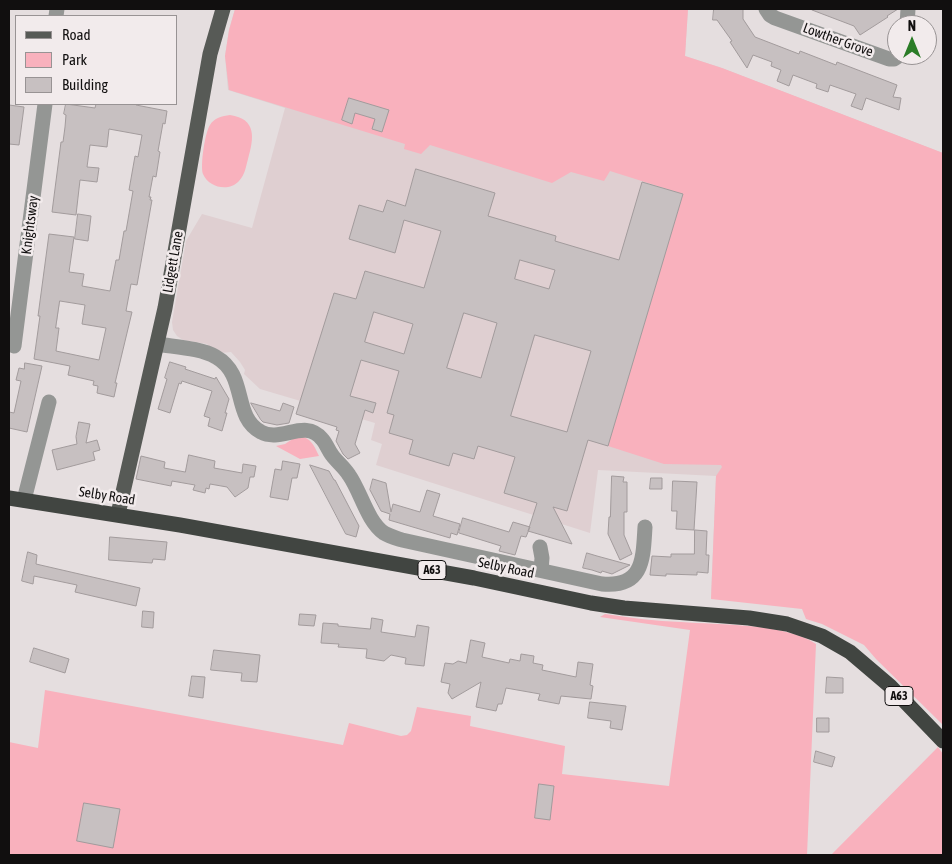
<!DOCTYPE html>
<style>
body{margin:0}
#map{position:relative;width:952px;height:864px;overflow:hidden;background:#e5dedf;font-family:"Asap Condensed",sans-serif}
canvas{display:block}
.frame{position:absolute;inset:0;border:10px solid #110f0f;pointer-events:none}
.legend{position:absolute;left:15px;top:15px;width:162px;height:90px;box-sizing:border-box;background:#f2ebec;border:1px solid #989394;margin:0;padding:6px 9px;list-style:none;font-size:15px;color:#110f0f}
.legend li{display:flex;align-items:center;gap:10px;height:25px}
.legend b{width:25px;border:1px solid #989394}
.north{position:absolute;left:887px;top:15px;width:50px;height:50px;box-sizing:border-box;background:#f2ebec;border:1px solid #989394;border-radius:50%;rotate:0deg;font-size:14px;font-weight:700;line-height:20px;text-align:center;color:#110f0f}
.north::after{content:'';display:block;margin:auto;width:18px;height:22px;background:#2b7c27;clip-path:polygon(50% 0,100% 100%,50% 72%,0 100%)}
</style>
<div id="map">
<canvas width="952" height="864"></canvas>
<div class="frame"></div>
<ul class="legend">
<li><b style="height:6px;background:#575a56"></b>Road</li>
<li><b style="height:14px;background:#f9b1bd"></b>Park</li>
<li><b style="height:14px;background:#c7c0c1"></b>Building</li>
</ul>
<div class="north">N</div>
</div>
<script>
const g = document.querySelector('canvas').getContext('2d');
g.lineJoin = 'round';
function paint(path, color) {
  g.fillStyle = color;
  g.fill(path, 'evenodd');
}
function stroke(path, color, width, dash) {
  g.strokeStyle = color;
  g.lineWidth = width;
  g.lineCap = dash ? 'butt' : 'round';
  g.setLineDash(dash || []);
  g.stroke(path);
}
function label(font, color, halo, rows, align = 'center') {
  g.font = font + ' "Asap Condensed",sans-serif';
  g.lineWidth = 5;
  g.setLineDash([]);
  g.textBaseline = 'middle';
  g.strokeStyle = halo;
  g.fillStyle = color;
  for (const [text, x, y, turn = 0] of rows) {
    g.save();
    g.translate(x, y);
    g.rotate((+turn || 0) * Math.PI / 180);
    g.textAlign = isNaN(turn) ? turn : align;
    if (halo) g.strokeText(text, 0, 0);
    g.fillText(text, 0, 0);
    g.restore();
  }
}
paint(new Path2D(`
 M 235,9 L 688,9 L 685,56 L 722,68 L 943,153 L 711,599 L 716,476 L 598,470 L 590,533 L 376,465 L 382,444 L 371,440 L 375,423 L 260,389 L 244,374 L 245,370 L 240,362 L 231,352 L 221,353 L 209,347 L 207,344 L 183,340 L 177,336 L 173,330 L 172,322 L 186,241 L 202,214 L 252,228 L 285,108 L 228,90 L 225,56 L 229,30 Z`), '#dfcfd1');
paint(new Path2D(`
 M 235,9 L 688,9 L 685,56 L 722,68 L 943,153 L 943,725 L 876,659 L 864,645 L 822,624 L 806,619 L 802,609 L 711,599 L 716,476 L 722,467 L 721,465 L 664,464 L 608,446 L 683,194 L 610,171 L 604,181 L 571,172 L 552,183 L 430,145 L 421,154 L 404,149 L 405,144 L 229,90 L 225,56 L 229,30 Z
 M 230,115 C 257,119 254,138 248,159 C 246,166 245,175 239,181 C 229,192 209,188 203,174 C 200,166 205,132 210,125 C 214,118 222,116 230,115 Z
 M 304,437 C 313,441 315,448 319,456 L 300,459 L 276,446 L 285,444 L 294,438 Z
 M 605,614 C 631,618 656,621 681,622 C 718,625 786,623 816,644 L 807,855 L 9,855 L 9,742 L 38,748 L 45,690 L 343,745 L 349,723 L 401,736 L 407,735 L 411,731 L 417,707 L 471,716 L 470,726 L 565,746 L 562,774 L 669,786 L 690,630 L 600,617 Z
 M 938,747 L 943,754 L 943,855 L 831,855 Z`), '#f9b1bd');
const building = new Path2D(`
 M 714,9 L 743,9 L 743,19 L 755,37 L 799,54 L 800,51 L 836,65 L 837,62 L 897,85 L 893,97 L 901,98 L 899,110 L 866,98 L 862,110 L 851,106 L 856,94 L 830,85 L 828,92 L 816,88 L 817,84 L 793,75 L 789,86 L 777,81 L 781,70 L 771,66 L 772,62 L 753,55 L 747,68 L 730,42 L 732,41 L 717,20 L 713,20 Z
 M 812,9 L 898,9 L 887,16 L 888,17 L 860,35 L 854,26 L 812,10 Z
 M 349,98 L 389,110 L 382,132 L 372,129 L 375,119 L 355,113 L 352,124 L 342,120 Z
 M 66,104 L 95,108 L 96,104 L 136,104 L 136,105 L 167,111 L 165,124 L 163,123 L 158,151 L 160,152 L 156,177 L 153,176 L 149,197 L 151,197 L 150,200 L 152,200 L 137,285 L 131,284 L 126,311 L 132,312 L 115,383 L 117,383 L 114,397 L 97,393 L 98,386 L 93,385 L 94,381 L 68,375 L 70,366 L 34,359 L 40,316 L 38,316 L 49,234 L 74,237 L 69,272 L 84,274 L 82,286 L 110,291 L 116,260 L 119,260 L 124,231 L 126,231 L 133,191 L 129,190 L 135,156 L 138,157 L 142,135 L 109,129 L 107,147 L 90,145 L 87,167 L 99,168 L 97,182 L 80,180 L 76,215 L 52,212 L 61,142 L 63,142 L 65,127 L 66,115 L 64,114 ZM 60,301 L 85,305 L 82,324 L 106,328 L 99,360 L 56,351 L 59,328 L 56,328 Z
 M 9,105 L 24,107 L 19,145 L 9,144 Z
 M 416,169 L 495,193 L 488,216 L 556,236 L 555,241 L 619,260 L 642,182 L 683,194 L 608,446 L 588,440 L 567,511 L 553,507 L 572,544 L 528,531 L 537,503 L 504,493 L 515,457 L 478,446 L 474,459 L 453,453 L 449,466 L 409,454 L 413,440 L 389,433 L 394,415 L 387,413 L 399,371 L 361,360 L 350,396 L 376,403 L 373,413 L 365,410 L 355,444 L 360,453 L 348,459 L 343,454 L 336,441 L 339,431 L 336,430 L 337,427 L 296,414 L 334,293 L 356,299 L 365,271 L 424,288 L 441,231 L 404,220 L 395,253 L 349,239 L 359,205 L 383,212 L 387,200 L 405,206 ZM 520,260 L 555,270 L 549,289 L 515,279 ZM 374,312 L 413,324 L 404,354 L 365,342 ZM 464,313 L 497,323 L 481,378 L 447,368 ZM 535,335 L 591,351 L 567,432 L 511,416 Z
 M 78,214 L 91,216 L 88,241 L 75,239 Z
 M 170,362 L 186,367 L 185,369 L 215,379 L 216,377 L 229,399 L 225,413 L 227,413 L 222,431 L 208,426 L 210,418 L 204,416 L 212,391 L 182,381 L 181,384 L 179,383 L 170,413 L 158,409 L 167,379 L 165,378 Z
 M 25,363 L 42,366 L 27,432 L 9,428 L 9,412 L 14,413 L 21,381 L 16,380 L 19,368 L 24,369 Z
 M 251,403 L 280,411 L 283,403 L 294,407 L 289,423 L 277,425 L 263,422 L 261,420 Z
 M 79,422 L 90,424 L 86,443 L 97,440 L 100,450 L 93,452 L 95,460 L 57,470 L 52,450 L 77,444 L 76,437 Z
 M 189,455 L 215,461 L 214,468 L 242,473 L 243,464 L 256,466 L 254,477 L 250,477 L 248,488 L 235,497 L 227,487 L 210,484 L 209,489 L 206,488 L 205,493 L 193,490 L 195,485 L 172,481 L 171,486 L 136,479 L 141,456 L 165,462 L 164,468 L 185,472 Z
 M 283,461 L 300,464 L 297,478 L 292,478 L 288,500 L 270,497 L 275,469 L 281,470 Z
 M 310,465 L 329,471 L 334,480 L 335,480 L 359,526 L 356,537 L 346,534 Z
 M 612,476 L 624,477 L 623,482 L 627,482 L 627,512 L 624,512 L 624,535 L 632,554 L 620,560 L 608,534 L 609,517 L 610,517 Z
 M 651,478 L 662,478 L 662,489 L 650,489 Z
 M 373,479 L 386,483 L 391,512 L 393,504 L 420,512 L 427,490 L 440,494 L 433,516 L 460,524 L 457,535 L 451,533 L 450,538 L 389,520 L 390,514 L 381,511 L 370,490 Z
 M 673,481 L 697,482 L 694,530 L 676,529 L 677,511 L 672,511 Z
 M 463,518 L 509,532 L 513,522 L 530,527 L 526,537 L 521,536 L 515,555 L 499,551 L 501,546 L 459,533 Z
 M 695,530 L 707,531 L 706,555 L 709,555 L 708,573 L 697,572 L 697,575 L 666,574 L 666,576 L 650,575 L 652,556 L 671,557 L 671,554 L 694,554 Z
 M 110,537 L 167,542 L 165,560 L 153,559 L 152,563 L 109,560 Z
 M 28,552 L 37,555 L 36,564 L 140,588 L 136,606 L 75,592 L 77,585 L 34,576 L 33,584 L 22,581 Z
 M 587,553 L 597,556 L 630,565 L 612,574 L 602,571 L 601,573 L 592,570 L 583,568 Z
 M 143,611 L 154,612 L 153,628 L 142,627 Z
 M 300,614 L 316,615 L 314,626 L 299,625 Z
 M 372,618 L 383,620 L 381,632 L 415,637 L 417,625 L 429,627 L 424,666 L 405,664 L 406,658 L 391,655 L 384,661 L 366,658 L 367,649 L 338,647 L 339,644 L 321,643 L 323,623 L 338,624 L 338,626 L 370,629 Z
 M 471,640 L 485,643 L 482,657 L 509,663 L 510,659 L 520,661 L 521,654 L 534,656 L 533,663 L 543,665 L 542,670 L 576,677 L 578,662 L 593,664 L 590,685 L 593,686 L 591,699 L 561,696 L 559,704 L 538,700 L 540,694 L 506,688 L 502,704 L 498,704 L 496,711 L 476,707 L 481,682 L 452,699 L 448,693 L 450,684 L 441,682 L 445,663 L 453,664 L 458,661 L 466,663 Z
 M 34,648 L 69,659 L 65,673 L 30,662 Z
 M 214,650 L 260,655 L 257,682 L 241,681 L 242,673 L 211,670 Z
 M 192,676 L 205,677 L 203,698 L 189,696 Z
 M 827,677 L 843,678 L 843,693 L 826,693 Z
 M 590,702 L 626,706 L 622,730 L 610,728 L 611,721 L 588,718 Z
 M 817,718 L 829,718 L 829,732 L 817,732 Z
 M 816,751 L 835,757 L 832,767 L 814,762 Z
 M 539,784 L 554,786 L 550,820 L 535,818 Z
 M 84,803 L 120,809 L 113,848 L 77,841 Z`);
paint(building, '#c7c0c1');
stroke(building, '#a29b9c', 1);
stroke(new Path2D(`
 M 766,9 L 770,15 L 775,18 L 889,59 L 894,59 L 900,55
 M 56,16 L 57,9
 M 907,25 L 908,9
 M 157,344 C 175,347 201,348 216,357 C 248,375 232,417 261,432 C 281,443 305,418 322,439 C 326,443 328,450 332,455 C 337,462 344,467 349,475 C 361,492 367,521 384,533 C 389,536 396,538 402,540 L 602,584 C 644,588 643,558 645,527
 M 14,346 L 45,104
 M 24,500 L 49,402
 M 540,547 L 542,558 L 541,570`), '#949694', 15);
stroke(new Path2D(`
 M 118,514 L 165,308 L 210,54 L 223,9`), '#575a56', 15);
stroke(new Path2D(`
 M 9,498 L 180,525 L 474,578 L 591,603 L 624,608 L 749,618 L 787,624 L 822,636 L 850,652 L 890,686 L 943,741`), '#414541', 15);
for (const [x, y, w] of [
 [432,570,28],
 [899,696,28]
]) {
  const box = new Path2D();
  box.roundRect(x - w / 2, y - 9.5, w, 19, 4);
  g.fillStyle = '#f2ebec';
  g.fill(box);
  stroke(box, '#110f0f', 1);
}
label('bold 12px', '#110f0f', null, [
 ["A63",432,570],
 ["A63",899,696]
]);
label('14px', '#110f0f', '#f2ebec', [
 ["Lowther Grove",838,40,20],
 ["Knightsway",30,225,-83],
 ["Lidgett Lane",173,262,-80],
 ["Selby Road",107,496,9],
 ["Selby Road",506,568,12]
]);
</script>
